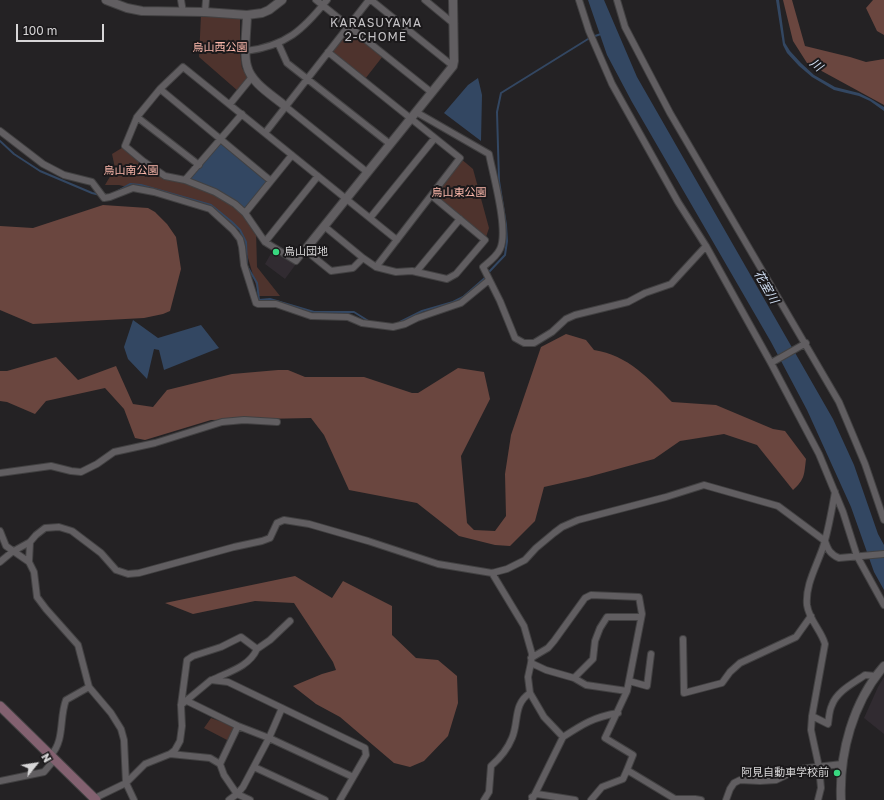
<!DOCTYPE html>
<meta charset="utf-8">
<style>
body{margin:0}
#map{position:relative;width:884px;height:800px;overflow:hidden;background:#242224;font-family:"Golos Text",sans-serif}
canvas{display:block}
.north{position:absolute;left:16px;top:744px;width:40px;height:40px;-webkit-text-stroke:3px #1b191b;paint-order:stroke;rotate:60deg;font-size:11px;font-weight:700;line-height:16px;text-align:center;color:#d7d6d7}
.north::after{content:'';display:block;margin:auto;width:14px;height:18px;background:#d7d6d7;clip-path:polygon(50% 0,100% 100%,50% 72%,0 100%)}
.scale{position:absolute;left:16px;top:24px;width:88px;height:18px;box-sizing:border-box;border:2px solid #d7d6d7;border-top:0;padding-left:5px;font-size:12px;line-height:14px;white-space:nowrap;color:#d7d6d7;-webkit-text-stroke:3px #1b191b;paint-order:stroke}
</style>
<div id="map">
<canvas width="884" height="800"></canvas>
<div class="north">N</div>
<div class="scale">100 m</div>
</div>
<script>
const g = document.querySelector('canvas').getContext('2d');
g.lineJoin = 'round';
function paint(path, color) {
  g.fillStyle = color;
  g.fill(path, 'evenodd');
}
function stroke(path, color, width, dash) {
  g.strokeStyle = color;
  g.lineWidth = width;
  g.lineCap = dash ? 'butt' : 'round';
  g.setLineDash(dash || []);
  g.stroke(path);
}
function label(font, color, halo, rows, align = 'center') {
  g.font = font + ' "Golos Text","Noto Sans JP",sans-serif';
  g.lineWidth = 4;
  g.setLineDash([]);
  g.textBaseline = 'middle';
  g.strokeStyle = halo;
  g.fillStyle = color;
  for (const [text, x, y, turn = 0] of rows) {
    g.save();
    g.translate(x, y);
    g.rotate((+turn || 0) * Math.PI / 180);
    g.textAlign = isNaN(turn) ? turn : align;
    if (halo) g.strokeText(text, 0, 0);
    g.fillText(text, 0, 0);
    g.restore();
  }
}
paint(new Path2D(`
 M 273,250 L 296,264 L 285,279 L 265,264 Z
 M 884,677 L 884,734 L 864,718 L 878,687 Z`), '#312b31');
paint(new Path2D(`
 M 201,15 L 240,18 L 240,53 L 242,68 L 249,78 L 238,91 L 199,57 Z
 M 350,29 L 383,56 L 365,79 L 335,55 L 333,50 Z
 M 125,146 L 165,176 L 185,180 L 235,204 L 256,230 L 257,267 L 280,296 L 259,296 L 240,230 L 201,206 L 119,185 L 105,185 L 115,168 L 112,154 Z
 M 460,158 L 473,169 L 489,228 L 485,240 L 432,196 Z
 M 211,718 L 236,727 L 229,741 L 204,728 Z`), '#4e332d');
paint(new Path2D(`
 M 783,0 L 792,0 L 805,46 L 850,57 L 866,62 L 884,59 L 884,105 L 807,63 L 793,41 Z
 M 873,0 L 884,0 L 884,35 L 877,31 L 866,8 Z
 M 103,205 L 148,208 L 155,212 L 167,224 L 176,237 L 181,269 L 170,311 L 163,314 L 144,318 L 33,324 L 0,310 L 0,226 L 33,228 Z
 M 566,334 L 586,340 L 594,350 C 628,355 649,379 672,402 L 716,405 L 773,429 L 785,431 L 806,459 C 804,475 805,479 793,490 L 757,445 L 724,434 L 680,441 L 654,459 L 588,477 L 544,487 L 535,521 L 510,546 L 495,545 L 459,536 L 417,503 L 349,490 L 324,435 L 311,418 L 211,420 L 145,440 L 135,438 L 124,409 L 105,388 L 46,401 L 35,414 L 7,402 L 0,401 L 0,371 L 7,371 L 56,357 L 78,380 L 116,366 L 133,404 L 153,407 L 167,390 L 232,374 L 278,370 L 288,370 L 305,377 L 364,377 L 412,393 L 418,393 L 458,368 L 484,372 L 490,399 L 461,456 L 467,523 L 474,530 L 495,531 L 506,516 L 505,474 L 511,435 L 541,347 Z
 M 295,576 L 332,598 L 343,581 L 392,606 L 392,635 L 416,658 L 438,660 L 457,676 L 458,703 L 448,736 L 424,761 L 410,767 L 394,763 L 340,717 L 316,704 L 293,686 L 322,674 L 336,670 L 333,662 L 294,603 L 255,601 L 193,614 L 165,603 Z`), '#6a463f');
paint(new Path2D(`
 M 588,0 L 604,0 L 637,77 L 833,419 L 854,465 L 878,534 L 884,545 L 884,590 L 874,572 L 851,507 L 807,410 L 771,342 L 632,102 L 607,55 Z
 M 776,0 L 779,0 L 785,43 L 790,51 L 801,63 L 814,75 L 835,87 L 859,93 L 871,99 L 884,107 L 884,111 L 870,101 L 859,96 L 834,90 L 812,77 L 799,66 L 787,53 L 783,45 Z
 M 478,78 L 482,95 L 481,141 L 444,113 L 468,85 Z
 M 221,140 L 271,182 L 244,214 L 235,204 L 187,182 Z
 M 133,320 L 158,338 L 201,325 L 219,348 L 164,370 L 159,350 L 154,349 L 147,379 L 128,359 L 124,347 Z`), '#334762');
stroke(new Path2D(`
 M 595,36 L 601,34
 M 0,141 L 14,154 L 40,171 L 92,193 L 100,195
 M 114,193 L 130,184 L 141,185 L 211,205 L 232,222 L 240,230 L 246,242 L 247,266 L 257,283 L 259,300 L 270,299 L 314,312 L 354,312 L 370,322
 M 488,273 L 505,255 L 507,241 L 506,225 L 499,181 L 497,112 L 501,93 L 588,39
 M 400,322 L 422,311 L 453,302 L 463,297 L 486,277`), '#334762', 2);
const minor = new Path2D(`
 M 181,0 L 183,12
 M 316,0 L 431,92
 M 371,0 L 453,66
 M 425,0 L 454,24
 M 579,0 L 589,31 L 612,84 L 678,202 L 706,246 L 771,363 L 819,454 L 843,512 L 857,556 L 884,605
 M 617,0 L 625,27 L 670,113 L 839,402 L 865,464 L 884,520
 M 205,12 L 206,0
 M 278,43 L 287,63 L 390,144
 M 246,51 C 286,46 303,30 327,0
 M 328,52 L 460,158 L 376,267
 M 160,89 L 271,181
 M 230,104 L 252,77
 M 285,106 L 367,172
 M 416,112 L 489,154 C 493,175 509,231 500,249 C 497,256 489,262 483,267 L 500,301 L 515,338 L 524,343 L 534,343 L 552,332 L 566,319 L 575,315 L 628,302 L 645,293 L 671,284 L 706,246
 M 137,117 L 199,165
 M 0,131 L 43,164 L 64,175 L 92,182 L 104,198 L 110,197 L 133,188 L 154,192 L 210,209 L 233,230 L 240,239 L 242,247 L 244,265 L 256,303 L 258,304 L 276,304 L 311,316 L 348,317 L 362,323 L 393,327 L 405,324 L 417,318 L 461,303 L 489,280
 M 265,133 L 369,0
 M 185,180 L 242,114
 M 245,213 L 292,155
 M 370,218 L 434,139
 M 324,226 L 363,258
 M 397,240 L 183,67 L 160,89 L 137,117 L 125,146 L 143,161 L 165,176 L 185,180 L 215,192 L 235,204 L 245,213 L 265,242 L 296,261 L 305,250 L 331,271 L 353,268 L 363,258 L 376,267 L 396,272 L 412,271 L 447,279 L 456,274 L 485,240 L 432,196
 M 265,242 L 318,176
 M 416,272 L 460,219
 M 771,363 L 806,343
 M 0,473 L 51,466 L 71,471 L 81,472 L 97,464 L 114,452 L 155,443 L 222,422 L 244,420 L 277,422
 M 0,531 L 6,546 L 29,562 L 34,572 L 37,597 L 46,609 L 78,645 L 89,687 L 111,713 L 121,729 L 124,740 L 126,783 L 134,800
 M 0,562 L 12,552 L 30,542 L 36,535 L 45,528 L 59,527 L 72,531 L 101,553 L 116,570 L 128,574 L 139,573 L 234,547 L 262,541 L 270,538 L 277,523 L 284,520 L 309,524 L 368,541 L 438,564 L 492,573 L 507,569 L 525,560 L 536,548 L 554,533 L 562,527 L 578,520 L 666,497 L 704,485 L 778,506 L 825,541 C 828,550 830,554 839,558 L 884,554
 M 29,562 L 30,542
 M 492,573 L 524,626 L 532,654 L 531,663 L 528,677 L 530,693 L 544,717 L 563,737 C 583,724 594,717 618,713
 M 683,639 L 684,693 L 722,683 L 730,672 L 740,663 L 796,637 L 811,616
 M 531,658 L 548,648 L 554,641 L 585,598 L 591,595 L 639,597 L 642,614 L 627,691
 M 531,663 L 546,670 L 574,678 L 586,685 L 627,691 L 605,738 L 633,755 L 627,770 L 675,799 L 695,799 L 701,800
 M 574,678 L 593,659 L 595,641 L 600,628 L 607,617 L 641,617
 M 212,680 C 228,672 249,667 257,649
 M 629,681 L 647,686 L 651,654
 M 187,701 L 238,726 L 269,738 L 353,777
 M 181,705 L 211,680 L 228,682 L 365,748 L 366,755 L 340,800
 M 812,716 L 828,724 C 829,718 829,711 832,705 C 837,691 854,683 865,675 L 876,676
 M 238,726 L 220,764 L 224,775 L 237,794 L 250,800
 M 170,754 L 210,758 L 220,764
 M 51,755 C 65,740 59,718 66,700 L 89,687
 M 254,767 L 325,800
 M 0,781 L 44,772 L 55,759
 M 532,797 L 537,794 L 575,800
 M 93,799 L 126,783 L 145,764 L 170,754 L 175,750 L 180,741 L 182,726 L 181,705 L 187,660 L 193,656 L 221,647 L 241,637 L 257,649 L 270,640 L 290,621
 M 229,800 L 237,794 L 243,787 L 269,738 L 282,708
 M 484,800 L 489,792 L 491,766 C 499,759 508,748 512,738 C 519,722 513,704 530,693
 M 532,800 L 563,737
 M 591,800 L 602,787 L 623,779 L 627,770
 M 726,800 L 730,789 L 734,783 L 740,780 L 760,781 L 776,780 L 799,769 L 842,764
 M 818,800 L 821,788 L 819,767 L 811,730 L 812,716 L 825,644 C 821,630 809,620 807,605 C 805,584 818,564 824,544 C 829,527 832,509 835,492`);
const tertiary = new Path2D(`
 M 106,0 L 127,8 L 142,11 L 205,12 L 247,15 L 262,13 L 269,10 L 282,0
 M 247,15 C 247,29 243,53 247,66 C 251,83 272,95 285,106
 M 305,250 L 453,66 L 454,61 L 453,0
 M 841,800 C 839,753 853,702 884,666`);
const secondary = new Path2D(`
 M 0,706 L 96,800`);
stroke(minor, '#424142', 8);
stroke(tertiary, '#424142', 10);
stroke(secondary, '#424142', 11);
stroke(minor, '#615e61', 6);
stroke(tertiary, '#615e61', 8);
stroke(secondary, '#836170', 9);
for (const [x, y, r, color] of [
 [276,252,4,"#38d880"],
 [837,773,4,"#38d880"]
]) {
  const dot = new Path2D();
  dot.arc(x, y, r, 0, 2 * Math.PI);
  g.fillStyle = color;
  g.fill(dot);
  stroke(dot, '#1b191b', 1.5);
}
label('11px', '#fbb8ab', '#1b191b', [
 ["烏山西公園",220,48],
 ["烏山南公園",131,171],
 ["烏山東公園",459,193]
]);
label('11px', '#d7d6d7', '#1b191b', [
 ["烏山団地",284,252],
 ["阿見自動車学校前",829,773,"right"]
], 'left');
g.letterSpacing = '1px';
label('12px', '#c5c3c6', '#1b191b', [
 ["KARASUYAMA",376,23],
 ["2-CHOME",376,37]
]);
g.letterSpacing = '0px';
label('italic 12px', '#d2e1f6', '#1b191b', [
 ["川",816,65,39],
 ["花室川",766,287,60]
]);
</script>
